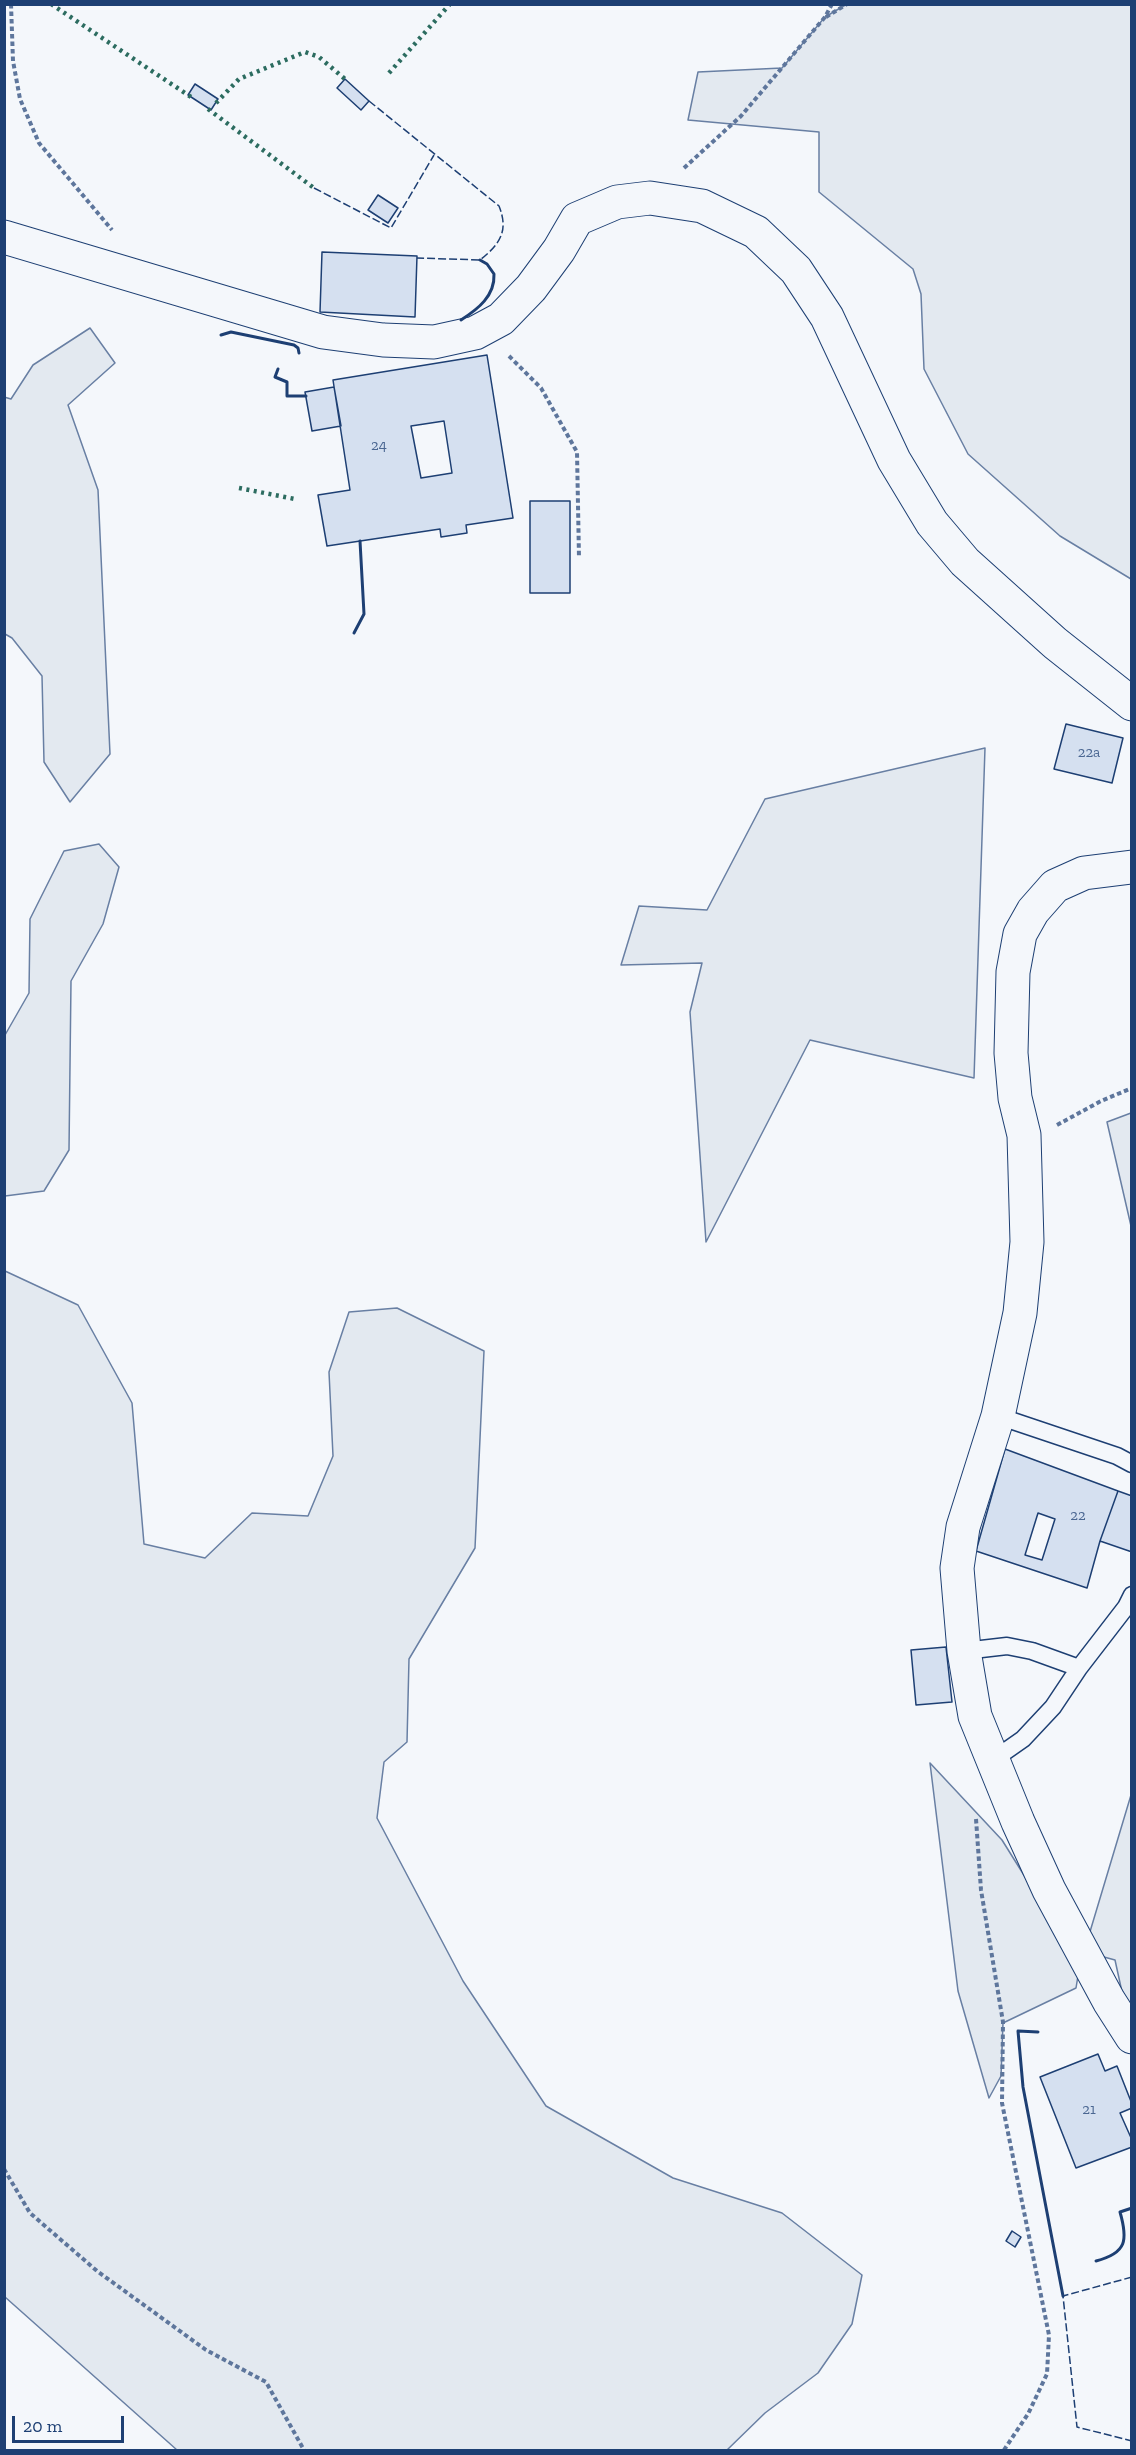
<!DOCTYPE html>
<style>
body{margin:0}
#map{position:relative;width:1136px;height:2455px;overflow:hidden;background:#f4f7fb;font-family:"Zilla Slab",serif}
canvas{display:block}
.frame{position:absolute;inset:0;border:6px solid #1d3f73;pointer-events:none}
.scale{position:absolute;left:12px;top:2416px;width:112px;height:27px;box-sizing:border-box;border:3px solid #1d3f73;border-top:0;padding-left:8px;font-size:18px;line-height:21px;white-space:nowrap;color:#1d3f73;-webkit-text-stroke:4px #f4f7fb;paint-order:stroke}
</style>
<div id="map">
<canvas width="1136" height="2455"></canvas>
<div class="frame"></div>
<div class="scale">20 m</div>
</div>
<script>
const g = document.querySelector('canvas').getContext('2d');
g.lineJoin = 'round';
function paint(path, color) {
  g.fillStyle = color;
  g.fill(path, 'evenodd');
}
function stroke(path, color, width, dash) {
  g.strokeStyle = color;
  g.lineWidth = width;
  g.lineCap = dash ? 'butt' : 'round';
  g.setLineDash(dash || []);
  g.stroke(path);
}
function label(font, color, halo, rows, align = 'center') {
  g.font = font + ' "Zilla Slab",serif';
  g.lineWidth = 4.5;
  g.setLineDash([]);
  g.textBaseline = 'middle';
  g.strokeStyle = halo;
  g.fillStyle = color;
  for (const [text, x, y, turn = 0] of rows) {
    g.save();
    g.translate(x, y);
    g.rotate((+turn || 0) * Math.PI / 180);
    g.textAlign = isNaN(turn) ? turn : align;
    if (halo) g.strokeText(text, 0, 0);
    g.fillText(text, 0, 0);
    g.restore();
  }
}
const green = new Path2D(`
 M 847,4 L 1131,5 L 1131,579 L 1060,536 L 968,454 L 924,369 L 921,294 L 913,269 L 819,192 L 819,132 L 688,120 L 698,72 L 782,68 L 825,17 Z
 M 90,328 L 115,363 L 68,405 L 98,490 L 110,754 L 70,802 L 44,762 L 42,676 L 12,638 L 5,634 L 4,397 L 11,399 L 33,365 Z
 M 985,748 L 974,1078 L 810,1040 L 706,1242 L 690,1012 L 702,963 L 621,965 L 639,906 L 707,910 L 765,799 Z
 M 99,844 L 119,867 L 103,924 L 71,981 L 69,1150 L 44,1191 L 5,1196 L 5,1035 L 29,993 L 30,919 L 64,851 Z
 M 1131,1113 L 1132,1113 L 1131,1226 L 1107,1122 Z
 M 5,1271 L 78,1305 L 132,1403 L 144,1544 L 205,1558 L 252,1513 L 308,1516 L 333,1456 L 329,1372 L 349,1312 L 397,1308 L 484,1351 L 475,1548 L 409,1659 L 407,1742 L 384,1762 L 377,1818 L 463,1981 L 546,2106 L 673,2178 L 782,2213 L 862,2275 L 852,2324 L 818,2373 L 765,2413 L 727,2450 L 177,2450 L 5,2297 Z
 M 930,1763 L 1002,1840 L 1072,1952 L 1086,1945 L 1131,1795 L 1131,2011 L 1124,2001 L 1115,1960 L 1082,1951 L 1076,1988 L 1003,2023 L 1001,2076 L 989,2098 L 958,1991 Z`);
paint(green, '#e3e9f0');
stroke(green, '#687fa3', 1.5);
const building = new Path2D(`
 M 345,79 L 369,101 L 361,110 L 337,88 Z
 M 195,84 L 218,99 L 211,110 L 188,95 Z
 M 378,195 L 398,208 L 388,223 L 368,210 Z
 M 322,252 L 417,256 L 415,317 L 320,312 Z
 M 487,355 L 513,518 L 466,525 L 467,533 L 441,537 L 440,529 L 327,546 L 318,495 L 350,490 L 333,380 ZM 444,421 L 452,473 L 421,478 L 411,426 Z
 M 334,387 L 341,426 L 312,431 L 305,392 Z
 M 530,501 L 570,501 L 570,593 L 530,593 Z
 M 1066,724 L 1123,738 L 1112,783 L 1054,769 Z
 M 1005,1449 L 1118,1491 L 1100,1541 L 1087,1588 L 976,1551 ZM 1038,1513 L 1055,1519 L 1042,1560 L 1025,1555 Z
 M 1118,1491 L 1132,1496 L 1132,1552 L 1100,1541 Z
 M 946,1647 L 952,1702 L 916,1705 L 911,1650 Z
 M 1098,2054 L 1105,2071 L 1117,2066 L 1132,2104 L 1132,2108 L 1120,2113 L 1132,2140 L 1132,2147 L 1076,2168 L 1040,2077 Z
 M 1012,2231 L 1021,2237 L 1015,2247 L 1006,2241 Z`);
paint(building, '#d5e0f0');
stroke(building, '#1d3f73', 1.5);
const service = new Path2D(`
 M 998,1416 L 1117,1456 L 1132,1464
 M 964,1651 L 1007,1646 L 1032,1651 L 1079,1668
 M 993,1760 L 1023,1739 L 1053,1707 L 1079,1668 L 1126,1607 L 1132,1595`);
const minor = new Path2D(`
 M 4,237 L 323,332 L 383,340 L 434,342 L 475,333 L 501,319 L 531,288 L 559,250 L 577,219 L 617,202 L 650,198 L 702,206 L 756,232 L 796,270 L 827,317 L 894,460 L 932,523 L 965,562 L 1055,643 L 1132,704
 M 1132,867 L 1084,873 L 1055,886 L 1033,911 L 1020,934 L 1013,972 L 1011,1053 L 1015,1098 L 1024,1135 L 1027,1242 L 1020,1313 L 998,1416 L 963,1527 L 957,1568 L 964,1651 L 975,1716 L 1018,1822 L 1049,1890 L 1109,2001 L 1132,2037`);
stroke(service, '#1d3f73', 19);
stroke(minor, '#1d3f73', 35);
stroke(new Path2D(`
 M 11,4 L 13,61 L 20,99 L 39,143 L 112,230
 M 826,17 L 847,4
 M 684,168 L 741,116 L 825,17 L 832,4
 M 509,356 L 541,388 L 577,452 L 579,558
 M 1057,1125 L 1101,1101 L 1132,1088
 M 976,1819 L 981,1890 L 1003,2022 L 1002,2103 L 1049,2335 L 1047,2374 L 1028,2414 L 1004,2450
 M 4,2169 L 30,2213 L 97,2271 L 206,2350 L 266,2382 L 304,2450`), '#5e769c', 4, [4.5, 3]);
stroke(service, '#f4f7fb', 16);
stroke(minor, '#f4f7fb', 33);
stroke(new Path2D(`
 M 51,4 L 191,97
 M 389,73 L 450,4
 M 216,103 L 239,79 L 305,52 L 319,57 L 345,79
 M 208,109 L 314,188
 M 239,488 L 295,499`), '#2c6c60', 4.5, [3, 4.5]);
stroke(new Path2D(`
 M 369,101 L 499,206 C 509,231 500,244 480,260 L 417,258
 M 314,188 L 391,228 L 434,155
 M 1132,2277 L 1063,2296 L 1077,2427 L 1132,2441`), '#1d3f73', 1.5, [8, 3]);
stroke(new Path2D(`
 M 461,320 C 478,309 495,296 494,274 L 487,264 L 480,260
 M 221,335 L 231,332 L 294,345 L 298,348 L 299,353
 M 278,369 L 275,377 L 287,382 L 287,396 L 306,396
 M 354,633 L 364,614 L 360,541
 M 1038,2032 L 1018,2031 L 1023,2087 L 1063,2296
 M 1096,2261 C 1127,2253 1128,2240 1120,2212 L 1132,2208`), '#1d3f73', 3);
label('15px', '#4b6792', null, [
 ["24",379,446],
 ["22a",1089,753],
 ["22",1078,1516],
 ["21",1089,2110]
]);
</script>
